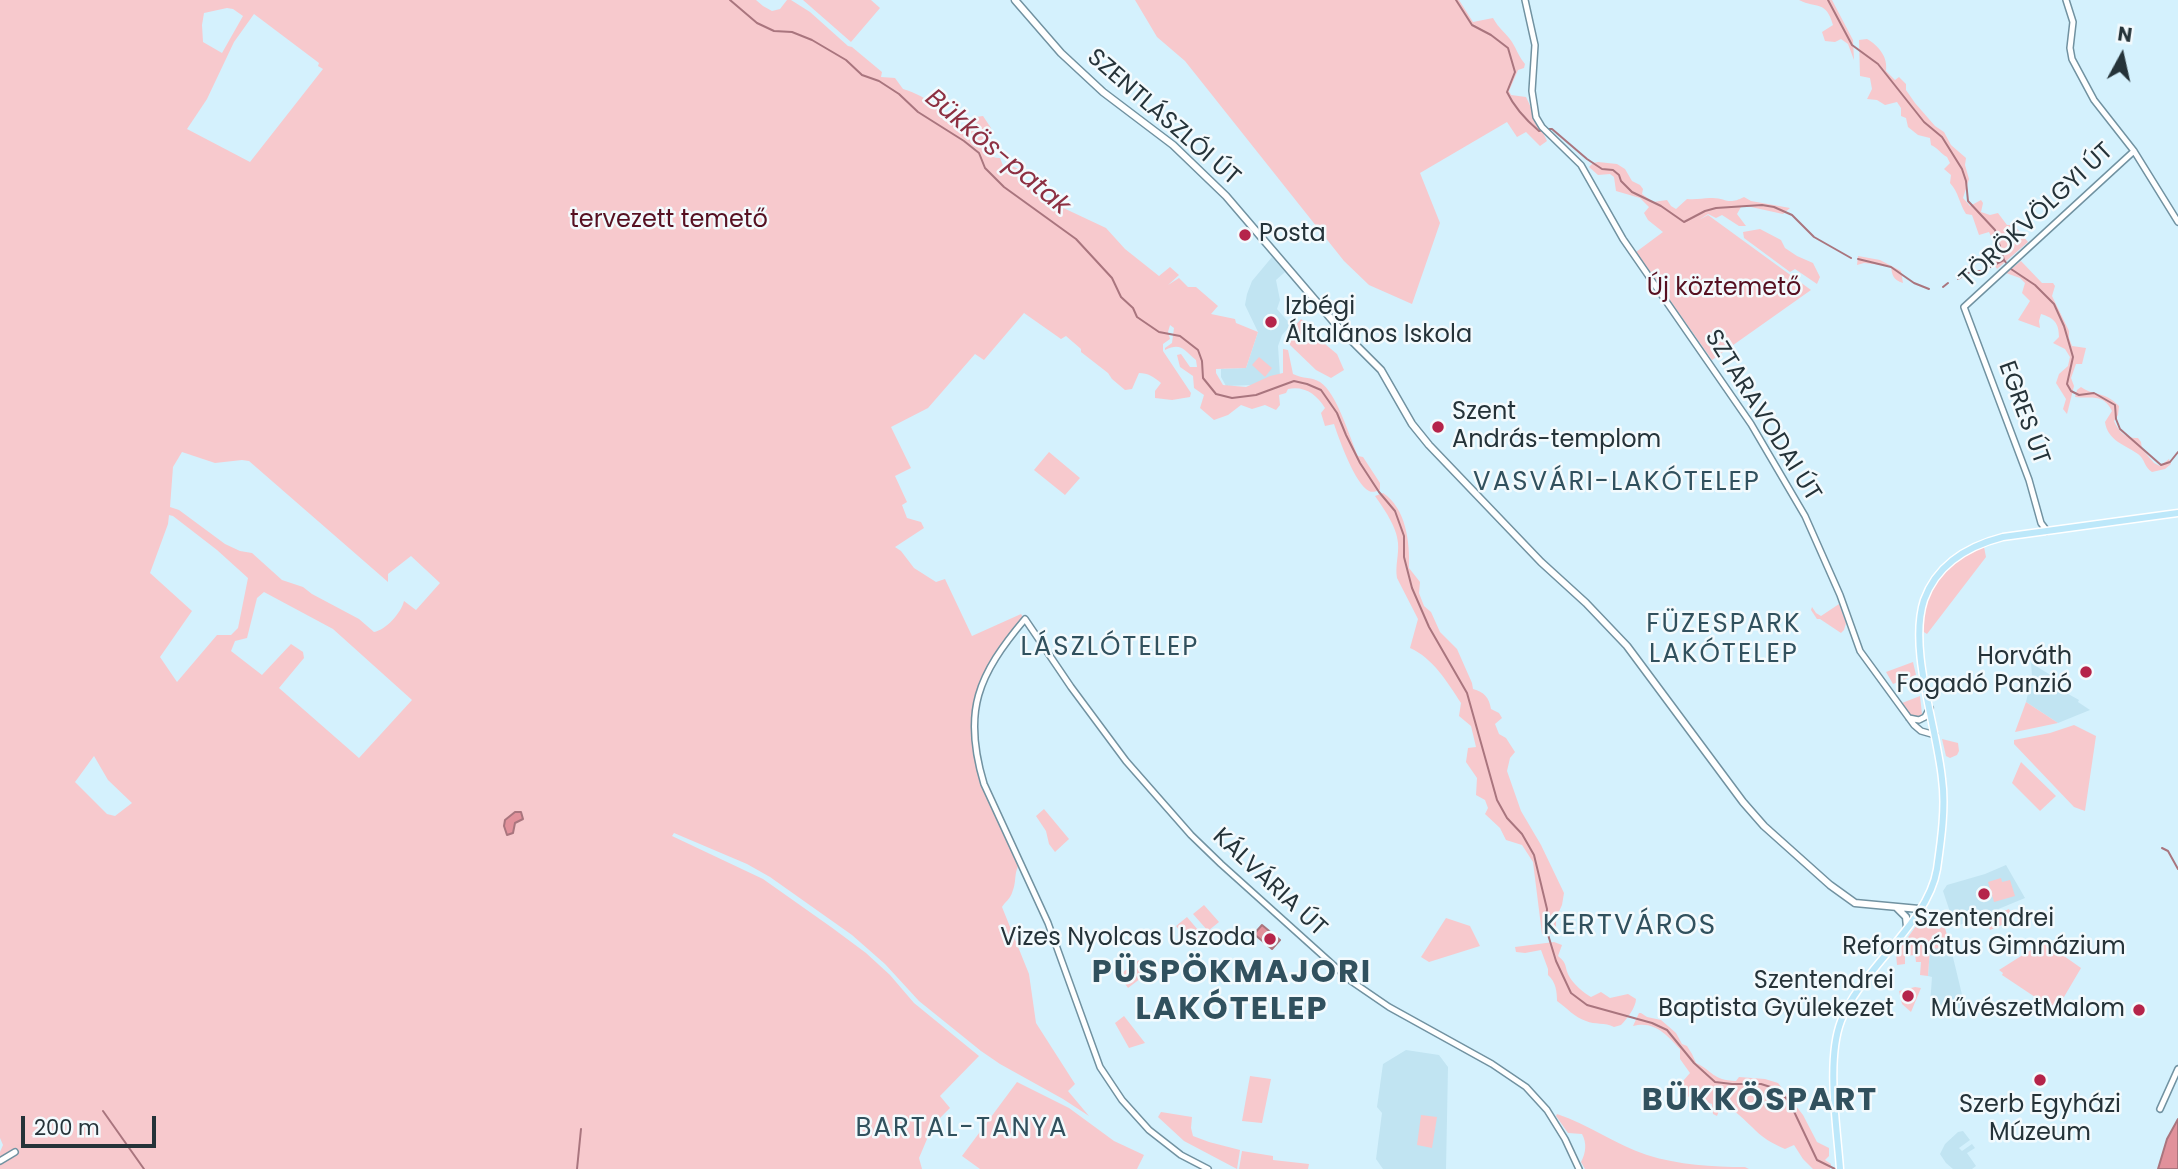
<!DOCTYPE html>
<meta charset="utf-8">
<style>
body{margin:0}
#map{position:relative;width:2178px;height:1169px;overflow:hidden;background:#d4f1fd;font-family:Poppins,sans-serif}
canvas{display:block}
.north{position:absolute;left:2087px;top:21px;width:70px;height:70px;-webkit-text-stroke:5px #f3fafd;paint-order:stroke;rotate:8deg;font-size:19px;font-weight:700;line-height:28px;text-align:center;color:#253339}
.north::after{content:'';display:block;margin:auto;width:24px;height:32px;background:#253339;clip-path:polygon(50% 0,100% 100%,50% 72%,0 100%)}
.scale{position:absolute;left:21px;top:1116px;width:135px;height:32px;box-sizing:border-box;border:4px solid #253339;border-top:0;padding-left:9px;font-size:21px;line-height:24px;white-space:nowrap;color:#253339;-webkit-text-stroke:5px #f3fafd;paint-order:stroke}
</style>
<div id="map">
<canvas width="2178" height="1169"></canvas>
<div class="north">N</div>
<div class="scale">200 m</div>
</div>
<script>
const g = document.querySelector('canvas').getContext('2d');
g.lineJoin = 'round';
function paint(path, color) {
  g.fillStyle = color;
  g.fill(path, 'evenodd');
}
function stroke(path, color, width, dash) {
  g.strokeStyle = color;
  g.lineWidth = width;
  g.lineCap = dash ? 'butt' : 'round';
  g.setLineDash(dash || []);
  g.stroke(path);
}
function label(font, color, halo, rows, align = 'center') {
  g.font = font + ' Poppins,sans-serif';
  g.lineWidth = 5;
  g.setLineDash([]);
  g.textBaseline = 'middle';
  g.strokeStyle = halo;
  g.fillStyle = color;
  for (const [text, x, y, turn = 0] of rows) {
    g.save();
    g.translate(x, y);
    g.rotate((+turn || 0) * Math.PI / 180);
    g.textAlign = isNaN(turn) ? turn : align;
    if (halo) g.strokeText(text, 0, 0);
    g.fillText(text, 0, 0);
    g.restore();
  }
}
paint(new Path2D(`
 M 1272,257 L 1285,272 L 1276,280 L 1280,300 L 1277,309 L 1291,325 L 1282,335 L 1278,346 L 1280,376 L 1252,385 L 1226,386 L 1221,377 L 1221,369 L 1246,368 L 1258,332 L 1245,305 L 1247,294 L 1252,281 Z
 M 2031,663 L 2057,679 L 2054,686 L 2079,700 L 2078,702 L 2090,710 L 2058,723 L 2026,702 L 2032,676 Z
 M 2006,865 L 2025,898 L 1955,927 L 1943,891 L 1947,885 L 1985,874 Z
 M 1930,948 L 1951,949 L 1965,1007 L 1955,1009 L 1930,1005 L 1932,977 L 1928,976 Z
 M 1406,1050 L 1439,1055 L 1448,1067 L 1446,1169 L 1383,1169 L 1376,1159 L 1382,1113 L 1377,1107 L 1383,1064 Z
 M 1963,1131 L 1970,1140 L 1959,1148 L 1962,1151 L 1972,1144 L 1975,1148 L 1967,1153 L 1976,1166 L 1972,1169 L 1953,1169 L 1946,1163 L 1940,1154 L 1945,1144 L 1958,1132 Z`), '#c1e4f2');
paint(new Path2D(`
 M 0,0 L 756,0 L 763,6 L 772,11 L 780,9 L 787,0 L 791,0 L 810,12 L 848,46 L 852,47 L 882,72 L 881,77 L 895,78 L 903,89 C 916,93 926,98 938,108 C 948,117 952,130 968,131 L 976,117 L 983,116 L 991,128 L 981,145 C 986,153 989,158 1000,158 L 1004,168 L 1010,165 L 1021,170 L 1020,182 L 1022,181 L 1040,197 L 1106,228 L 1125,249 L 1159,276 L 1170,267 L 1179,275 L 1168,285 L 1179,278 L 1188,287 L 1196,287 L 1218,306 L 1211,314 L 1235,319 L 1236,323 L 1258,332 L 1246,368 L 1216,369 L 1216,373 L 1223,385 L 1246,387 L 1270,376 L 1283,373 L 1283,349 L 1288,350 L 1293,374 C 1303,379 1312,377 1320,382 C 1337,393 1349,436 1358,456 L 1363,457 L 1380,483 L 1380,490 C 1376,491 1373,493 1369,491 C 1355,484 1339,439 1334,424 L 1325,426 L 1321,413 L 1325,408 C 1316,394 1305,386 1288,389 L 1286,393 L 1279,395 L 1280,405 L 1276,410 L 1265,405 L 1252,409 L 1241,405 L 1228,415 L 1214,420 L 1200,408 L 1204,395 L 1194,388 L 1193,376 L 1180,367 L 1177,355 L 1181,354 L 1190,367 L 1197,367 L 1196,360 C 1184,350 1181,342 1165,350 L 1165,348 L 1172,343 L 1174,328 L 1170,325 L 1168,332 L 1170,339 L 1163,344 L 1163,351 L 1191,393 L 1190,397 L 1172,400 L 1155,398 L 1155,391 L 1161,383 C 1154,377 1148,373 1139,373 L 1132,389 L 1125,390 L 1112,379 L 1108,373 L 1081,352 L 1081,349 L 1066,336 L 1061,339 L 1024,313 L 984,360 L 975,354 L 928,408 L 891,427 L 911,468 L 895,476 L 907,502 L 902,505 L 907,518 L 921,522 L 924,528 L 895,547 L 901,551 L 914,568 L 936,582 L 945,579 L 972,636 L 1021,614 L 1026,622 C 976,675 963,721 988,791 C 997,814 1011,836 1022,859 C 1012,875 1018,878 1012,893 C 1010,899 1005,902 1002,907 L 1029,974 L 1036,1023 L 1075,1084 L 1068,1091 L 1089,1116 L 1063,1099 L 1000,1064 L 981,1051 L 919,1001 L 885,964 L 852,935 L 770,877 L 747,864 L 674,833 L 672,836 L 763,879 L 831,927 L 866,953 L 890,975 L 914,1003 L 979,1056 L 940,1096 L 950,1108 L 933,1125 L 919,1158 L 922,1169 L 0,1169 L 0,1152 L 3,1145 L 0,1138 ZM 227,8 L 233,9 L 243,16 L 222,53 L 203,42 L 202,25 L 204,13 ZM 254,14 L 319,63 L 318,66 L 323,69 L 250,162 L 187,129 L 207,99 L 234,42 ZM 182,452 L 215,463 L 242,460 L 249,461 L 388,582 L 388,574 L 411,556 L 440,583 L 416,610 L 404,601 C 401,613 386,630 374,632 L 359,619 L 312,594 L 303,587 L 282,580 L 252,553 L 240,551 L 225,544 L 179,510 L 170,507 L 173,467 ZM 169,515 L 173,516 L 217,550 L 248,578 L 238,628 L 231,635 L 217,635 L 177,682 L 160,657 L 192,611 L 150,573 L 168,524 ZM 264,592 L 333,629 L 412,700 L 359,758 L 279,688 L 304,658 L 303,652 L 291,644 L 262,675 L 231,651 L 235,641 L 247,638 L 257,598 ZM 94,756 L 108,780 L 132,803 L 115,816 L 107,814 L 75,782 Z
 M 803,0 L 871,0 L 880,8 L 851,42 Z
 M 1135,0 L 1459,0 L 1473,22 L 1493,18 C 1499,29 1506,33 1512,42 C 1517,50 1519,57 1525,64 L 1524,68 L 1518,70 L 1509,91 L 1511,95 L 1526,97 L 1547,141 L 1540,146 L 1526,132 L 1517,137 L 1507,122 L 1420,173 L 1440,223 L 1412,304 L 1369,285 L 1344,261 L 1185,61 L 1157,37 Z
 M 1799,0 L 1832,0 L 1853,40 L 1854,60 L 1848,44 L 1841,39 L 1835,42 L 1825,41 L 1822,32 L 1833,25 C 1826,0 1817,9 1799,0 Z
 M 1867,39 C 1879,46 1888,57 1886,71 L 1895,80 L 1899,77 L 1906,84 L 1906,90 L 1915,103 L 1935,126 L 1944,132 L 1951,145 L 1966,158 L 1965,165 L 1969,179 L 1963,198 L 1970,206 L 1981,200 L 1983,203 L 1981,212 L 1990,215 L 1998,213 L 2007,225 L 2014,225 L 2028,242 L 1997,269 L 1991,260 L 1996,247 L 1989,232 L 1979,235 L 1972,215 L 1966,214 C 1959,203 1959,193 1950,183 L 1951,175 L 1944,169 L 1950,163 L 1947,157 C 1941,154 1938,148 1931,145 L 1930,138 L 1918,135 L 1908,127 L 1906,118 L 1901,116 L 1901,108 L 1897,102 L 1885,105 L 1877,100 L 1867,99 L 1872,89 L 1870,78 L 1860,76 L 1859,40 Z
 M 1598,162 L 1617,164 L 1625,169 L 1632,181 L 1640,185 L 1643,189 L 1642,194 L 1653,202 L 1667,200 L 1671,206 L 1676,209 L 1687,199 C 1697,200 1702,198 1710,198 C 1726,197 1727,206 1744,197 L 1751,201 L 1790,208 L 1783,214 L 1751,207 L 1741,207 L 1737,214 L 1746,226 L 1739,226 L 1722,215 L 1716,218 L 1708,214 L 1699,220 L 1708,215 L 1811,290 L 1712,360 L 1636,252 L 1663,232 L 1648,220 L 1644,213 L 1649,207 L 1640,198 L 1616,191 L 1614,177 L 1610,174 L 1598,175 L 1589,167 L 1593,163 Z
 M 1760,229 L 1781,240 L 1785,248 L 1797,256 L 1813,263 L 1820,277 L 1817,284 L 1795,269 L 1790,272 L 1744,238 L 1743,232 Z
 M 1858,256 L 1880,260 L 1901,271 L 1903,283 C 1893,280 1892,275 1891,266 L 1864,263 L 1857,265 Z
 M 2021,261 L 2042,283 L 2053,283 L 2055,286 L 2052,296 L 2069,331 L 2069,338 L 2072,346 L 2086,348 L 2082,364 L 2076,364 L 2071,378 L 2074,386 L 2067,414 L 2063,409 L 2066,399 L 2056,383 L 2059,374 L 2068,366 L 2070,357 L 2065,349 L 2053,343 L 2059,337 C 2059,323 2054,318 2041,314 L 2039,321 L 2040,328 L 2018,320 L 2030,301 L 2022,293 L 2025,283 L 2020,278 L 2006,273 Z
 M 1301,319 L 1312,327 L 1325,344 L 1337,354 L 1344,370 L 1331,378 L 1316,370 L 1290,345 L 1289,333 Z
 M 1259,357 L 1272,368 L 1265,377 L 1252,365 Z
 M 2081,387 C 2093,396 2105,391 2119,406 L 2118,415 L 2114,421 C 2119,432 2126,439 2138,438 L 2141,442 L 2142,449 L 2154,463 L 2160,466 L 2169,459 L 2171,464 L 2165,469 L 2152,472 C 2144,467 2145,459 2138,454 C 2124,444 2108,441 2105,422 L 2112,411 C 2103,393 2092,399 2075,397 L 2077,390 Z
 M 1049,452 L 1080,478 L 1065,495 L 1034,470 Z
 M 1383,493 C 1406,508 1410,542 1409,568 L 1420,582 L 1419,593 L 1424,606 L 1431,612 L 1440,632 L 1457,649 L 1472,683 L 1473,689 C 1484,692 1489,697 1491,709 L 1499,713 L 1502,718 L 1495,724 L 1499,734 L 1506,738 L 1515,752 L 1510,758 L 1507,771 L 1521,811 L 1541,845 L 1564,893 L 1562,905 L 1556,918 L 1556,933 L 1542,934 L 1533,862 L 1522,845 L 1506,840 L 1500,828 L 1485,814 L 1488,808 L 1485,800 L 1476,795 L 1477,778 L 1466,762 L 1468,748 L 1476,747 L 1471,726 L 1459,716 L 1461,703 C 1448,683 1433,658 1410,648 L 1418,619 L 1397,578 C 1395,566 1399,555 1398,543 C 1397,527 1384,509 1375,496 Z
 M 1983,542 L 1986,557 L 1927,634 L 1919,629 L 1924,600 L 1942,571 Z
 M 1839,604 L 1846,623 L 1844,630 L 1841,633 L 1820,619 L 1817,619 L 1811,610 L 1812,607 L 1816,613 L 1821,616 Z
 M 1913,662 L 1916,675 L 1893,684 L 1886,672 Z
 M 1920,696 L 1922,714 L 1919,719 L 1913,718 L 1902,703 Z
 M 2026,702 L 2058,723 L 2015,732 Z
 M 2074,725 L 2096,736 L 2085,811 L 2074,807 L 2014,744 L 2014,740 L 2050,733 Z
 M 1942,739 L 1958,743 L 1959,751 L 1957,755 L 1950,758 L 1946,756 Z
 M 2021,762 L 2056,796 L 2040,811 L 2012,783 Z
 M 1044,809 L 1069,839 L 1055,852 L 1049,844 L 1046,831 L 1036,816 Z
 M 2001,878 L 2002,882 L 2010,880 L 2015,896 L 1994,902 L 1988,882 Z
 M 1204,905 L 1219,922 L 1208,931 L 1193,914 Z
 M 2009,909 L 2014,920 L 1990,930 L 1985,919 Z
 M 1187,917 L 1204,937 L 1194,947 L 1176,926 Z
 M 1446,918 L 1470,926 L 1480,946 L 1429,962 L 1421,957 Z
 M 1921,919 L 1928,920 L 1928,924 L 1939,929 L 1942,927 L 1945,928 L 1951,949 L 1930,948 L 1928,976 L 1920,975 L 1921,962 L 1916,962 L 1915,955 L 1905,956 L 1905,964 L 1897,965 L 1896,954 Z
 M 2048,939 L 2064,956 L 2081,968 L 2064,997 L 2050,1007 L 2002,975 L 2003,973 L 1999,970 Z
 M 1554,942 L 1562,945 L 1558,956 C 1568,964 1564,966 1569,976 C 1573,984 1584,993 1591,997 L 1601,992 L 1610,998 L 1628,994 L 1636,999 C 1636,1007 1627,1019 1621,1025 L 1614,1027 C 1605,1022 1595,1025 1586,1021 C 1574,1017 1567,1008 1557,1001 C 1557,992 1556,982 1548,975 L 1548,969 L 1541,950 L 1525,953 L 1516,952 L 1515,947 Z
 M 1139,960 L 1149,972 L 1128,988 L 1119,975 Z
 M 1915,987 L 1921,988 L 1911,1012 L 1902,1004 L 1899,991 Z
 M 1639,1013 L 1641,1013 L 1647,1017 L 1661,1020 L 1676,1033 L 1682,1044 L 1687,1046 L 1692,1054 L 1696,1063 C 1713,1071 1712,1080 1736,1081 L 1739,1077 L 1765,1079 L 1778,1083 L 1803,1115 L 1817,1142 L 1829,1148 L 1829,1156 L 1825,1160 L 1831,1164 L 1830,1169 L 1813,1169 L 1803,1159 L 1794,1145 L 1785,1149 C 1773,1144 1761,1137 1752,1127 C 1742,1118 1738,1112 1725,1106 L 1720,1108 L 1717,1116 L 1713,1114 L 1712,1104 L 1683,1095 L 1683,1081 L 1690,1073 L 1680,1059 L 1680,1049 C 1667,1035 1654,1020 1633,1026 Z
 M 1124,1016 L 1145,1043 L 1129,1048 L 1115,1023 Z
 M 1250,1076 L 1271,1079 L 1262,1123 L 1242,1121 Z
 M 1017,1082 L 1069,1108 L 1114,1141 L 1144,1155 L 1137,1169 L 980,1169 L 962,1156 Z
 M 1161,1112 L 1192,1117 L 1191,1128 L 1193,1136 L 1209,1142 L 1240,1150 L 1237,1169 L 1184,1141 L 1158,1117 Z
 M 1557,1114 C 1588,1124 1616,1145 1647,1155 C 1679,1165 1712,1167 1745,1167 L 1749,1169 L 1585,1169 L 1581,1162 C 1586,1153 1587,1143 1582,1134 L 1568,1133 L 1556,1116 Z
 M 1421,1115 L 1437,1117 L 1432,1148 L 1417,1145 Z
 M 1242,1151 L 1273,1156 L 1273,1160 L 1309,1164 L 1308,1169 L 1239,1169 Z`), '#f7c9cd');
const water = new Path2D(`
 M 515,812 L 521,812 L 523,819 L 515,823 L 513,833 L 507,835 L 504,826 L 505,820 Z
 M 1262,925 L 1280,940 L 1272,949 L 1254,934 Z
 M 2178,1119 L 2178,1169 L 2158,1169 L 2167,1139 Z`);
paint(water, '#e1919b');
stroke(water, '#a9757e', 2);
stroke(new Path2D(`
 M 730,0 L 757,23 L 774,31 L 792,32 L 812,40 L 846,60 L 862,75 L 879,81 L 899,94 L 918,112 L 964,141 L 979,153 L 985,168 L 1004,187 L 1076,239 L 1112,278 L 1121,297 L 1133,308 L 1137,317 L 1159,332 L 1180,336 L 1198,350 L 1202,361 L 1203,378 L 1216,394 L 1232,398 L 1256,395 L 1294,381 L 1307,384 L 1321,390 L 1337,413 L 1346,435 L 1360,463 L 1379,492 L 1395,511 L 1404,536 L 1404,557 L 1412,588 L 1429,627 L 1467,693 L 1497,800 L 1507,818 L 1522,834 L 1534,855 L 1547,909 L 1546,928 L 1556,961 L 1571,993 L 1587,1005 L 1652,1023 L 1667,1030 L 1694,1063 L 1715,1082 L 1732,1084 L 1761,1084 L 1777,1089 L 1789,1101 L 1817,1160 L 1835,1169
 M 1456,0 L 1472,25 L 1491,35 L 1508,48 L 1515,72 L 1507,92 C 1514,107 1526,120 1539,131 L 1543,130
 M 1828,0 L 1852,45 L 1878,64 L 1924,122 L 1942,137 L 1962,169 L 1966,181 L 1968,201 L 1995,230 L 2004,260 L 2011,269 L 2035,285 L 2054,304 L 2064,326 L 2073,357 L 2067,384 L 2071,391 L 2079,395 L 2094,393 L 2115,405 L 2116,419 L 2120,429 L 2161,465 L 2170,462 L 2178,452
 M 1549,129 L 1552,129 L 1587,159 L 1602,169 L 1613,170 L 1619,175 L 1621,181 L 1632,192 L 1661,206 L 1684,222 L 1705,211 L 1716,208 L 1762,205 L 1774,207 L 1792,215 L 1814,237 L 1851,258
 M 1858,259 L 1891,267 L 1914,283 L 1929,289
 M 1958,279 L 1972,271 L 1982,271 L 2004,260
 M 1943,287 L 1948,283
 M 2162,848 L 2168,851 L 2178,869
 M 103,1111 L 144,1169
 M 577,1169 L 581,1129`), '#a9757e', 2);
const tertiary = new Path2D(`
 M 1525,0 L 1535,45 L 1532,91 L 1536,117 L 1542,127 L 1581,165 L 1623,239 L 1751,424 L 1805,516 L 1840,595 L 1860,651 L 1914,725 L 1921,731 L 1935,735
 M 2066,0 L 2073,22 L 2070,48 L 2072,59 L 2094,100 L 2134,151 L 2178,222
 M 2047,531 L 2041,523 L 2029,480 L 1964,307 L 2134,151
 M 1909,718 L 1919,720 L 1925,717 L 1930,708
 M 2160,1109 L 2178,1069
 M 0,1161 L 15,1152
 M 1208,1169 L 1181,1155 L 1149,1130 L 1122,1100 L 1100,1067 L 1048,923 L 984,784 C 962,711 978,675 1025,619 L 1071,687 L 1126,761 L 1191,835 L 1221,864 L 1351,981 L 1389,1007 L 1492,1064 L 1526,1087 L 1547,1110 L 1565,1139 L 1579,1169`);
const secondary = new Path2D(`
 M 1015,0 L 1061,53 L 1103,92 L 1173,145 L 1226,196 L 1339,328 L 1381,370 L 1412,424 L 1429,445 L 1541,562 L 1586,603 L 1627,646 L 1743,802 L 1764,826 L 1830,885 L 1855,903 L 1919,909
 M 1897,908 L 1906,917 L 1907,927`);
const primary = new Path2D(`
 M 1840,1169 C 1837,1127 1826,1060 1841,1021 C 1860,970 1928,924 1937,869 C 1941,841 1946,807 1942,779 C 1937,727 1908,649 1924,600 C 1937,564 1968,546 2003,537 L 2178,513`);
stroke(tertiary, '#7192a1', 8);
stroke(secondary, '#7192a1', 9);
stroke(primary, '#fff', 9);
stroke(tertiary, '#fff', 5);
stroke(secondary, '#fff', 6);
stroke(primary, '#bde8fa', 6);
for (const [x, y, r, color] of [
 [1245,235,7,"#b5244a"],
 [1271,322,7,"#b5244a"],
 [1438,427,7,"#b5244a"],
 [2086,672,7,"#b5244a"],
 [1984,894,7,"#b5244a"],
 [1270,939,7,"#b5244a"],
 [1908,996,7,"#b5244a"],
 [2139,1010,7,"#b5244a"],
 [2040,1080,7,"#b5244a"]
]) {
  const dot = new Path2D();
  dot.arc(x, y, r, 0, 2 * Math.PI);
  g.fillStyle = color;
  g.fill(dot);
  stroke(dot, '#f3fafd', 2.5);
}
label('24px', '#253339', '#f3fafd', [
 ["SZENTLÁSZLÓI ÚT",1163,118,41],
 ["TÖRÖKVÖLGYI ÚT",2037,216,-43],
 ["EGRES ÚT",2023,413,70],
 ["SZTARAVODAI ÚT",1762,416,58],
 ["KÁLVÁRIA ÚT",1269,883,43]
]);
label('24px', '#561021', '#f3fafd', [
 ["tervezett temető",669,221],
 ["Új köztemető",1724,289]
]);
label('24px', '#253339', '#f3fafd', [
 ["Posta",1259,235,"left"],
 ["Izbégi",1285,308,"left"],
 ["Általános Iskola",1285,336,"left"],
 ["Szent",1452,413,"left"],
 ["András-templom",1452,441,"left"],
 ["Horváth",2072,658],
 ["Fogadó Panzió",2072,686],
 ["Szentendrei",1984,920,"center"],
 ["Református Gimnázium",1984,948,"center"],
 ["Vizes Nyolcas Uszoda",1256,939],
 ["Szentendrei",1894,982],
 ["Baptista Gyülekezet",1894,1010],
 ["MűvészetMalom",2125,1010],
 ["Szerb Egyházi",2040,1106,"center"],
 ["Múzeum",2040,1134,"center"]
], 'right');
label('italic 26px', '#8d3042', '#f3fafd', [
 ["Bükkös-patak",997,153,40]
]);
g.letterSpacing = '2px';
label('26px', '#31515e', '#f3fafd', [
 ["VASVÁRI-LAKÓTELEP",1617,483],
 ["FÜZESPARK",1724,625],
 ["LAKÓTELEP",1724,655],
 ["LÁSZLÓTELEP",1110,648],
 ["BARTAL-TANYA",962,1129]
]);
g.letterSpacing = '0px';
g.letterSpacing = '2px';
label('28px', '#31515e', '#f3fafd', [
 ["KERTVÁROS",1630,927]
]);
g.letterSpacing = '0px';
g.letterSpacing = '2px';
label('bold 32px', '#31515e', '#f3fafd', [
 ["PÜSPÖKMAJORI",1232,974],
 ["LAKÓTELEP",1232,1011],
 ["BÜKKÖSPART",1760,1102]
]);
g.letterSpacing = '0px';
</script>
